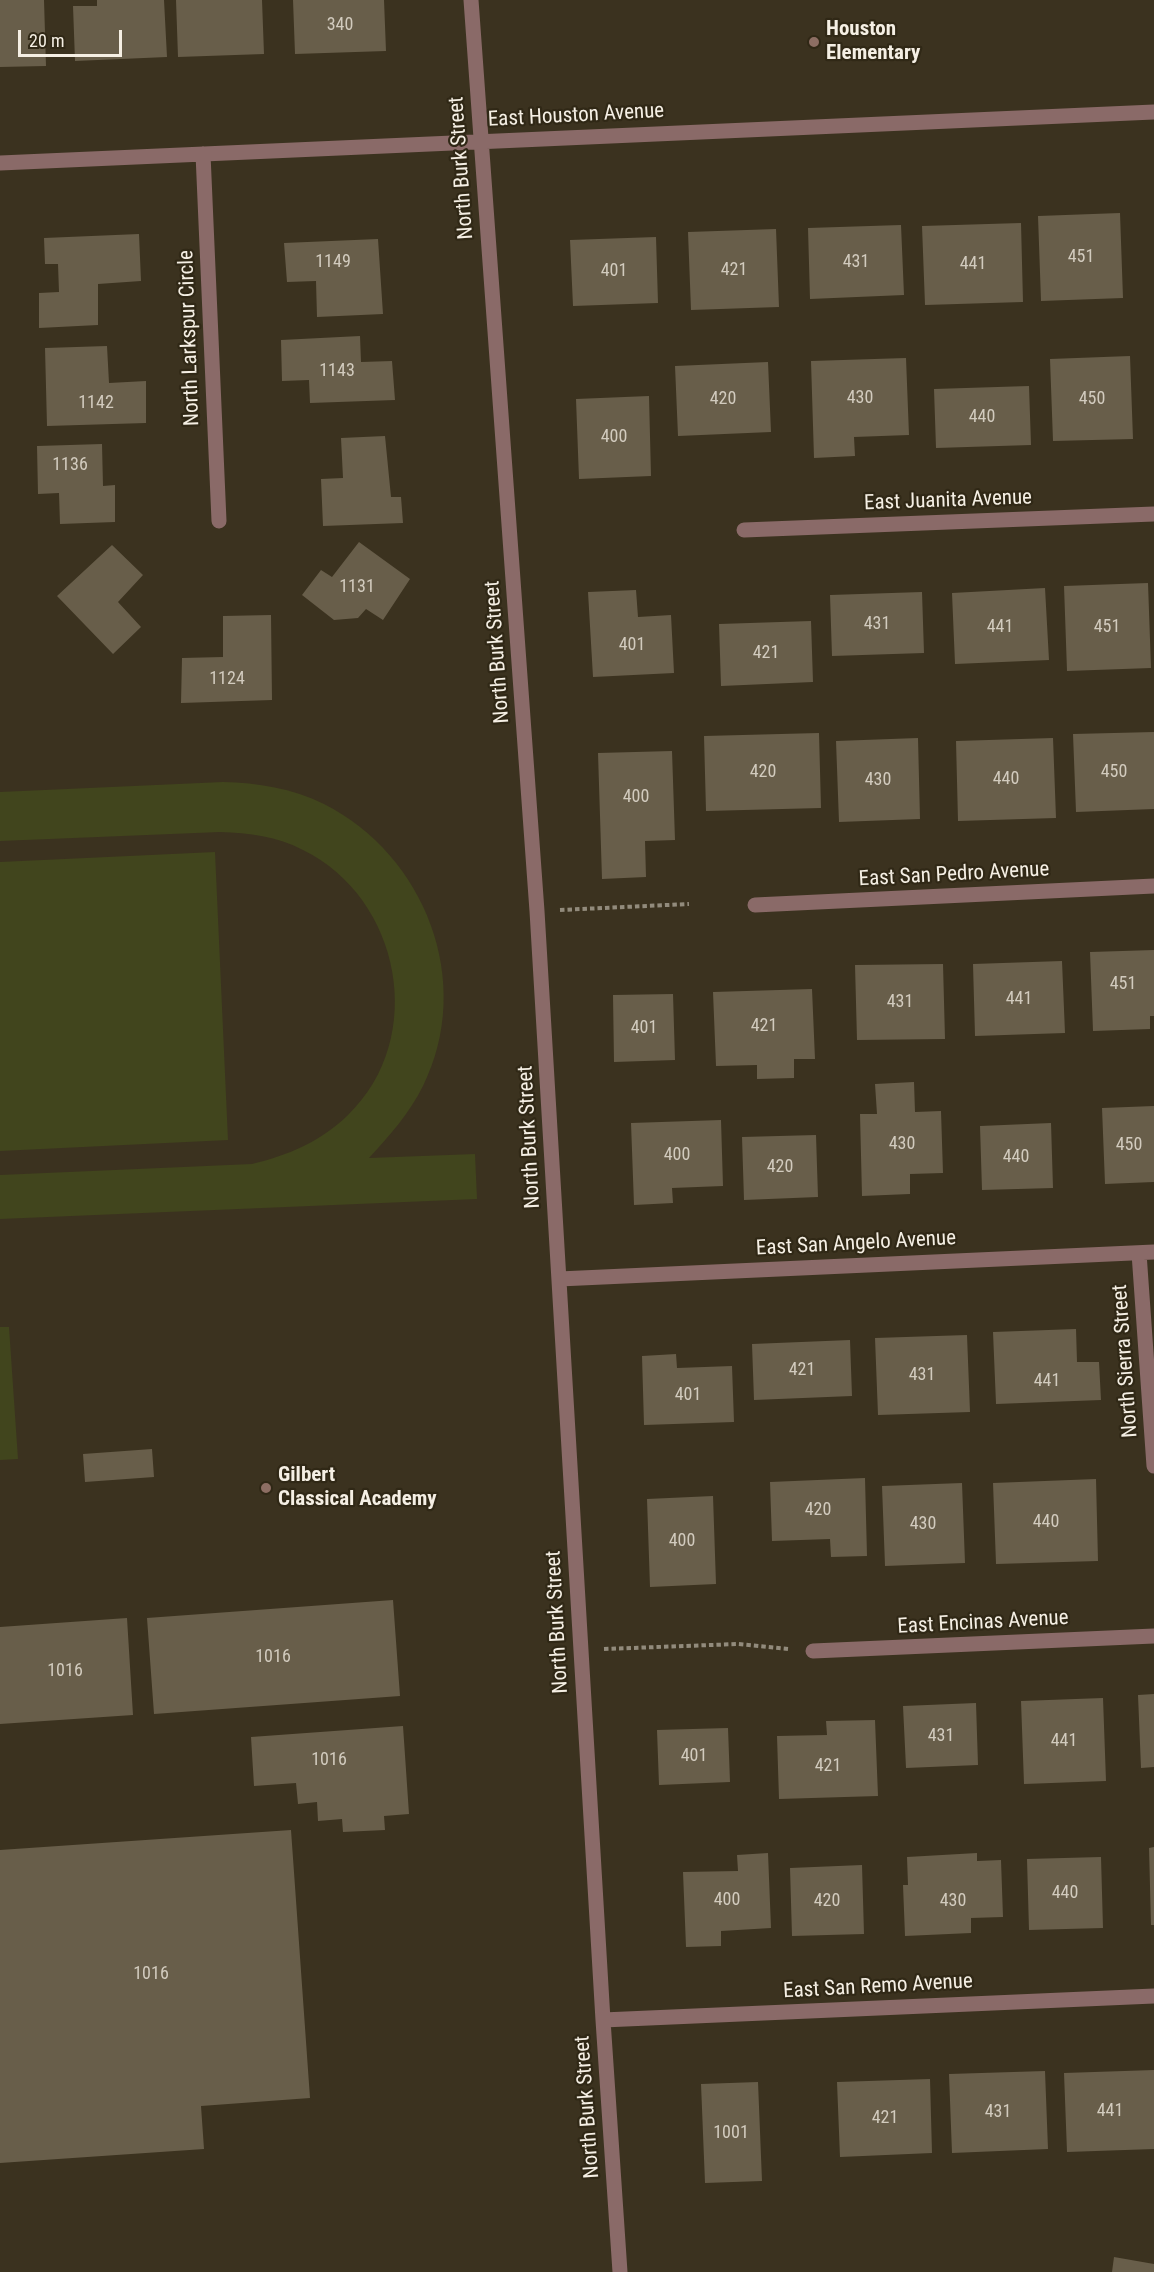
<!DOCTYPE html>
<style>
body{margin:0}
#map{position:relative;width:1154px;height:2272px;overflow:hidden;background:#3b321f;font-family:"Roboto Condensed",sans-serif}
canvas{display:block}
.scale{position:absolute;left:18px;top:30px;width:104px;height:27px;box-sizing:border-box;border:3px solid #f5efe4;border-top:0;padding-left:8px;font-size:18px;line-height:21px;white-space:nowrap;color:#f5efe4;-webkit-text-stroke:4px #302816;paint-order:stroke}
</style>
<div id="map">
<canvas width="1154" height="2272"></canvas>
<div class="scale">20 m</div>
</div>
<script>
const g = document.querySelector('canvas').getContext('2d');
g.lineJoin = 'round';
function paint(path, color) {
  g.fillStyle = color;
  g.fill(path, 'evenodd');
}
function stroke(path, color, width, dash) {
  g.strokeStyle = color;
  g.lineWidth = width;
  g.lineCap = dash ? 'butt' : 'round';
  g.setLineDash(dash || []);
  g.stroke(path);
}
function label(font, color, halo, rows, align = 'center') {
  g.font = font + ' "Roboto Condensed",sans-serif';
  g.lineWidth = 4.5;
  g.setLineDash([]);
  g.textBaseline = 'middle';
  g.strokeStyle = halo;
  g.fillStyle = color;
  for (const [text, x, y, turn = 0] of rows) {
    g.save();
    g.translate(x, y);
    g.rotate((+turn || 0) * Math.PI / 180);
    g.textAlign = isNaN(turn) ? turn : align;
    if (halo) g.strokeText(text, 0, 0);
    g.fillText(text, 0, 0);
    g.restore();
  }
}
paint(new Path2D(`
 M 223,782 C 258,783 292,788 324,804 C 425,855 475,982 423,1086 C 409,1114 390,1135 369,1158 L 475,1154 L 477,1199 L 0,1219 L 0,1175 L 252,1164 C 289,1155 320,1142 348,1115 C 428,1038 401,898 303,850 C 277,836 249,833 220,832 L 0,841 L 0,792 Z
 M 215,852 L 228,1140 L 0,1151 L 0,862 Z
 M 0,1327 L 9,1327 L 18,1459 L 0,1460 Z`), '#41451d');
paint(new Path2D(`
 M 0,0 L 44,0 L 46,66 L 0,67 Z
 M 97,0 L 164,0 L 167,57 L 75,61 L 73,6 L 97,6 Z
 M 176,0 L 262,0 L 264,54 L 178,57 Z
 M 293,0 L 384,0 L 386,51 L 295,54 Z
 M 1120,213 L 1123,298 L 1041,301 L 1038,216 Z
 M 1021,223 L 1023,302 L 925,305 L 922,226 Z
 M 901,225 L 904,295 L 810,299 L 808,228 Z
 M 776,229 L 779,307 L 691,310 L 688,232 Z
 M 139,234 L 141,281 L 98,284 L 98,325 L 39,328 L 39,293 L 59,292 L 58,264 L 45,264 L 44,238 Z
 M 656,237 L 658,303 L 573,306 L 570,240 Z
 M 378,239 L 383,314 L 317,317 L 316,281 L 287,282 L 284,243 Z
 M 360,336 L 361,362 L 392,361 L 395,400 L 310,403 L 309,380 L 282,381 L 281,340 Z
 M 107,346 L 109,383 L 146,381 L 146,423 L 47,426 L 45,348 Z
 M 1130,356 L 1133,439 L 1053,441 L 1050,359 Z
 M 906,358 L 909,435 L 854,437 L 855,456 L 814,458 L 811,361 Z
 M 768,362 L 771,432 L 678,436 L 675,366 Z
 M 1029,386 L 1031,445 L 936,448 L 934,389 Z
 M 649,396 L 651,476 L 579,479 L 576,399 Z
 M 385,436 L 391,497 L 401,497 L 403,523 L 323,526 L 321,479 L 343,478 L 341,438 Z
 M 102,444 L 103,486 L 115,485 L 115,522 L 60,524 L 59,493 L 38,494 L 37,446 Z
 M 359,542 L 410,579 L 383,620 L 366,609 L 358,618 L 334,620 L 302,595 L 321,570 L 332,577 Z
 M 112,545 L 143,575 L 118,602 L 141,627 L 113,654 L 57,596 Z
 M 1148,583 L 1151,668 L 1067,671 L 1064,586 Z
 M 1045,588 L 1049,660 L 955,664 L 952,593 Z
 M 636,590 L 638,617 L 671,615 L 674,673 L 593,677 L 588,592 Z
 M 922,592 L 924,653 L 832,656 L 830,595 Z
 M 271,615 L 272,700 L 181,703 L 182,658 L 223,657 L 223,616 Z
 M 811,621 L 813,682 L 721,686 L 719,624 Z
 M 1154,732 L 1154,809 L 1076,812 L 1073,734 Z
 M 819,733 L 821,808 L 706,811 L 704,736 Z
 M 918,738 L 920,819 L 839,822 L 836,741 Z
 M 1053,738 L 1056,818 L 958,821 L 956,741 Z
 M 672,751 L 675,840 L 645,841 L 646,877 L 602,879 L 598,753 Z
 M 1154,950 L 1154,1016 L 1150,1016 L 1150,1029 L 1093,1031 L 1090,952 Z
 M 1062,961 L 1065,1033 L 975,1036 L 973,964 Z
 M 943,964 L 945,1039 L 857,1040 L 855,965 Z
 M 812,989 L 815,1059 L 794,1059 L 794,1078 L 757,1079 L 757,1065 L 716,1066 L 713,992 Z
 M 673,994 L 675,1060 L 614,1062 L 613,995 Z
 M 914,1082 L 915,1112 L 941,1111 L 943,1173 L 910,1174 L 910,1194 L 862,1196 L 860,1114 L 877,1114 L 875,1084 Z
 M 1154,1106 L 1154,1182 L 1105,1184 L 1102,1108 Z
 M 721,1120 L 723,1186 L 672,1188 L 673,1203 L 634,1205 L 631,1123 Z
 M 1051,1123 L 1053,1188 L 982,1190 L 980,1126 Z
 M 816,1135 L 818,1197 L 744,1200 L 742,1137 Z
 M 1076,1329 L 1077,1362 L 1099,1362 L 1101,1400 L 996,1404 L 993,1332 Z
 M 967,1335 L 970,1412 L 878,1415 L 875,1338 Z
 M 850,1340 L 852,1396 L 754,1400 L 752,1344 Z
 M 676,1354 L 677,1368 L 732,1366 L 734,1422 L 644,1425 L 642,1356 Z
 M 152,1449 L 154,1477 L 85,1482 L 83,1454 Z
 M 865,1478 L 867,1556 L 831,1557 L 830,1539 L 772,1541 L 770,1482 Z
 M 1096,1479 L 1098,1561 L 996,1564 L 993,1483 Z
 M 962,1483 L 965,1563 L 885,1566 L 882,1486 Z
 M 713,1496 L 716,1584 L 650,1587 L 647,1499 Z
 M 393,1600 L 400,1696 L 154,1714 L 147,1618 Z
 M 127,1618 L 133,1715 L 0,1724 L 0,1627 Z
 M 1154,1694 L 1154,1767 L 1141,1768 L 1138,1695 Z
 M 1103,1698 L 1106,1781 L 1024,1784 L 1021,1701 Z
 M 976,1703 L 978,1765 L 906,1768 L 903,1706 Z
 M 875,1720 L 878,1796 L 779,1799 L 777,1736 L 827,1735 L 826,1721 Z
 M 403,1726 L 409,1814 L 384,1816 L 385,1830 L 343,1832 L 342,1819 L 318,1821 L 317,1802 L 298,1804 L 296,1783 L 254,1786 L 251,1737 Z
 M 728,1728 L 730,1782 L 659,1785 L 657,1730 Z
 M 291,1830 L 310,2098 L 201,2106 L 204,2149 L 0,2163 L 0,1850 Z
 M 1154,1847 L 1154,1925 L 1151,1925 L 1149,1848 Z
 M 768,1853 L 771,1928 L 721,1931 L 721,1946 L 686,1947 L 683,1872 L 738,1871 L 737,1855 Z
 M 977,1853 L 977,1861 L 1001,1860 L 1003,1917 L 971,1918 L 971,1933 L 905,1936 L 903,1885 L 908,1885 L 907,1857 Z
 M 1101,1857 L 1103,1928 L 1029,1930 L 1027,1859 Z
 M 862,1865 L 864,1934 L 792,1936 L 790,1868 Z
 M 1154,2070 L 1154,2149 L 1067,2152 L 1064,2073 Z
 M 1045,2071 L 1048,2149 L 952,2153 L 949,2074 Z
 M 930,2079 L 932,2153 L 840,2157 L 837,2082 Z
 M 758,2082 L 762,2181 L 705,2183 L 701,2084 Z
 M 1114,2257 L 1154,2264 L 1154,2272 L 1112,2272 Z`), '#685e4a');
stroke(new Path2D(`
 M 560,910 L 689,904
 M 604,1649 L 738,1644 L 788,1649`), '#928b7c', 4, [4.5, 3]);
stroke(new Path2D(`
 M 471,0 L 537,911 L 603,2020 L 620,2272
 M 203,154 L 219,521
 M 0,163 L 1154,112
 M 744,530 L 1154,514
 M 755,905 L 1154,886
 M 1139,1253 L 1154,1466
 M 559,1279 L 1154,1252
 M 813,1651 L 1154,1636
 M 603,2020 L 1154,1996`), '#8a6a68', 15);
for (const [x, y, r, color] of [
 [814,42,6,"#8d6e63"],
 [266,1488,6,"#8d6e63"]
]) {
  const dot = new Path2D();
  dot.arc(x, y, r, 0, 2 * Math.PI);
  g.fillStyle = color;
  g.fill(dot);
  stroke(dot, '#302816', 2);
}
label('18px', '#d2cbbe', null, [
 ["340",340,25],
 ["451",1081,257],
 ["1149",333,262],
 ["431",856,262],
 ["441",973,264],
 ["421",734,270],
 ["401",614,271],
 ["1143",337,371],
 ["430",860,398],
 ["420",723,399],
 ["450",1092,399],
 ["1142",96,403],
 ["440",982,417],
 ["400",614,437],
 ["1136",70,465],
 ["1131",357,587],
 ["431",877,624],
 ["441",1000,627],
 ["451",1107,627],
 ["401",632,645],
 ["421",766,653],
 ["1124",227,679],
 ["420",763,772],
 ["450",1114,772],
 ["440",1006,779],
 ["430",878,780],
 ["400",636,797],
 ["451",1123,984],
 ["441",1019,999],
 ["431",900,1002],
 ["421",764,1026],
 ["401",644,1028],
 ["430",902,1144],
 ["450",1129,1145],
 ["400",677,1155],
 ["440",1016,1157],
 ["420",780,1167],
 ["421",802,1370],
 ["431",922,1375],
 ["441",1047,1381],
 ["401",688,1395],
 ["420",818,1510],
 ["440",1046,1522],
 ["430",923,1524],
 ["400",682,1541],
 ["1016",273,1657],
 ["1016",65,1671],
 ["431",941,1736],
 ["441",1064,1741],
 ["401",694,1756],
 ["1016",329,1760],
 ["421",828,1766],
 ["440",1065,1893],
 ["400",727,1900],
 ["420",827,1901],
 ["430",953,1901],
 ["1016",151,1974],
 ["441",1110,2111],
 ["431",998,2112],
 ["421",885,2118],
 ["1001",731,2133]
]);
label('bold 21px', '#f5efe4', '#302816', [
 ["Houston",826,30],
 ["Elementary",826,54],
 ["Gilbert",278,1476],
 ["Classical Academy",278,1500]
], 'left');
label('21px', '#f5efe4', '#302816', [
 ["East Houston Avenue",576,116,-3],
 ["North Burk Street",462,168,-94],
 ["North Larkspur Circle",190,338,-92],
 ["East Juanita Avenue",948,501,-2],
 ["North Burk Street",498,652,-94],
 ["East San Pedro Avenue",954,875,-3],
 ["North Burk Street",530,1137,-93],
 ["East San Angelo Avenue",856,1244,-3],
 ["North Sierra Street",1126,1361,-94],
 ["North Burk Street",558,1622,-93],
 ["East Encinas Avenue",983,1623,-3],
 ["East San Remo Avenue",878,1987,-3],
 ["North Burk Street",588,2107,-94]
]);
</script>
